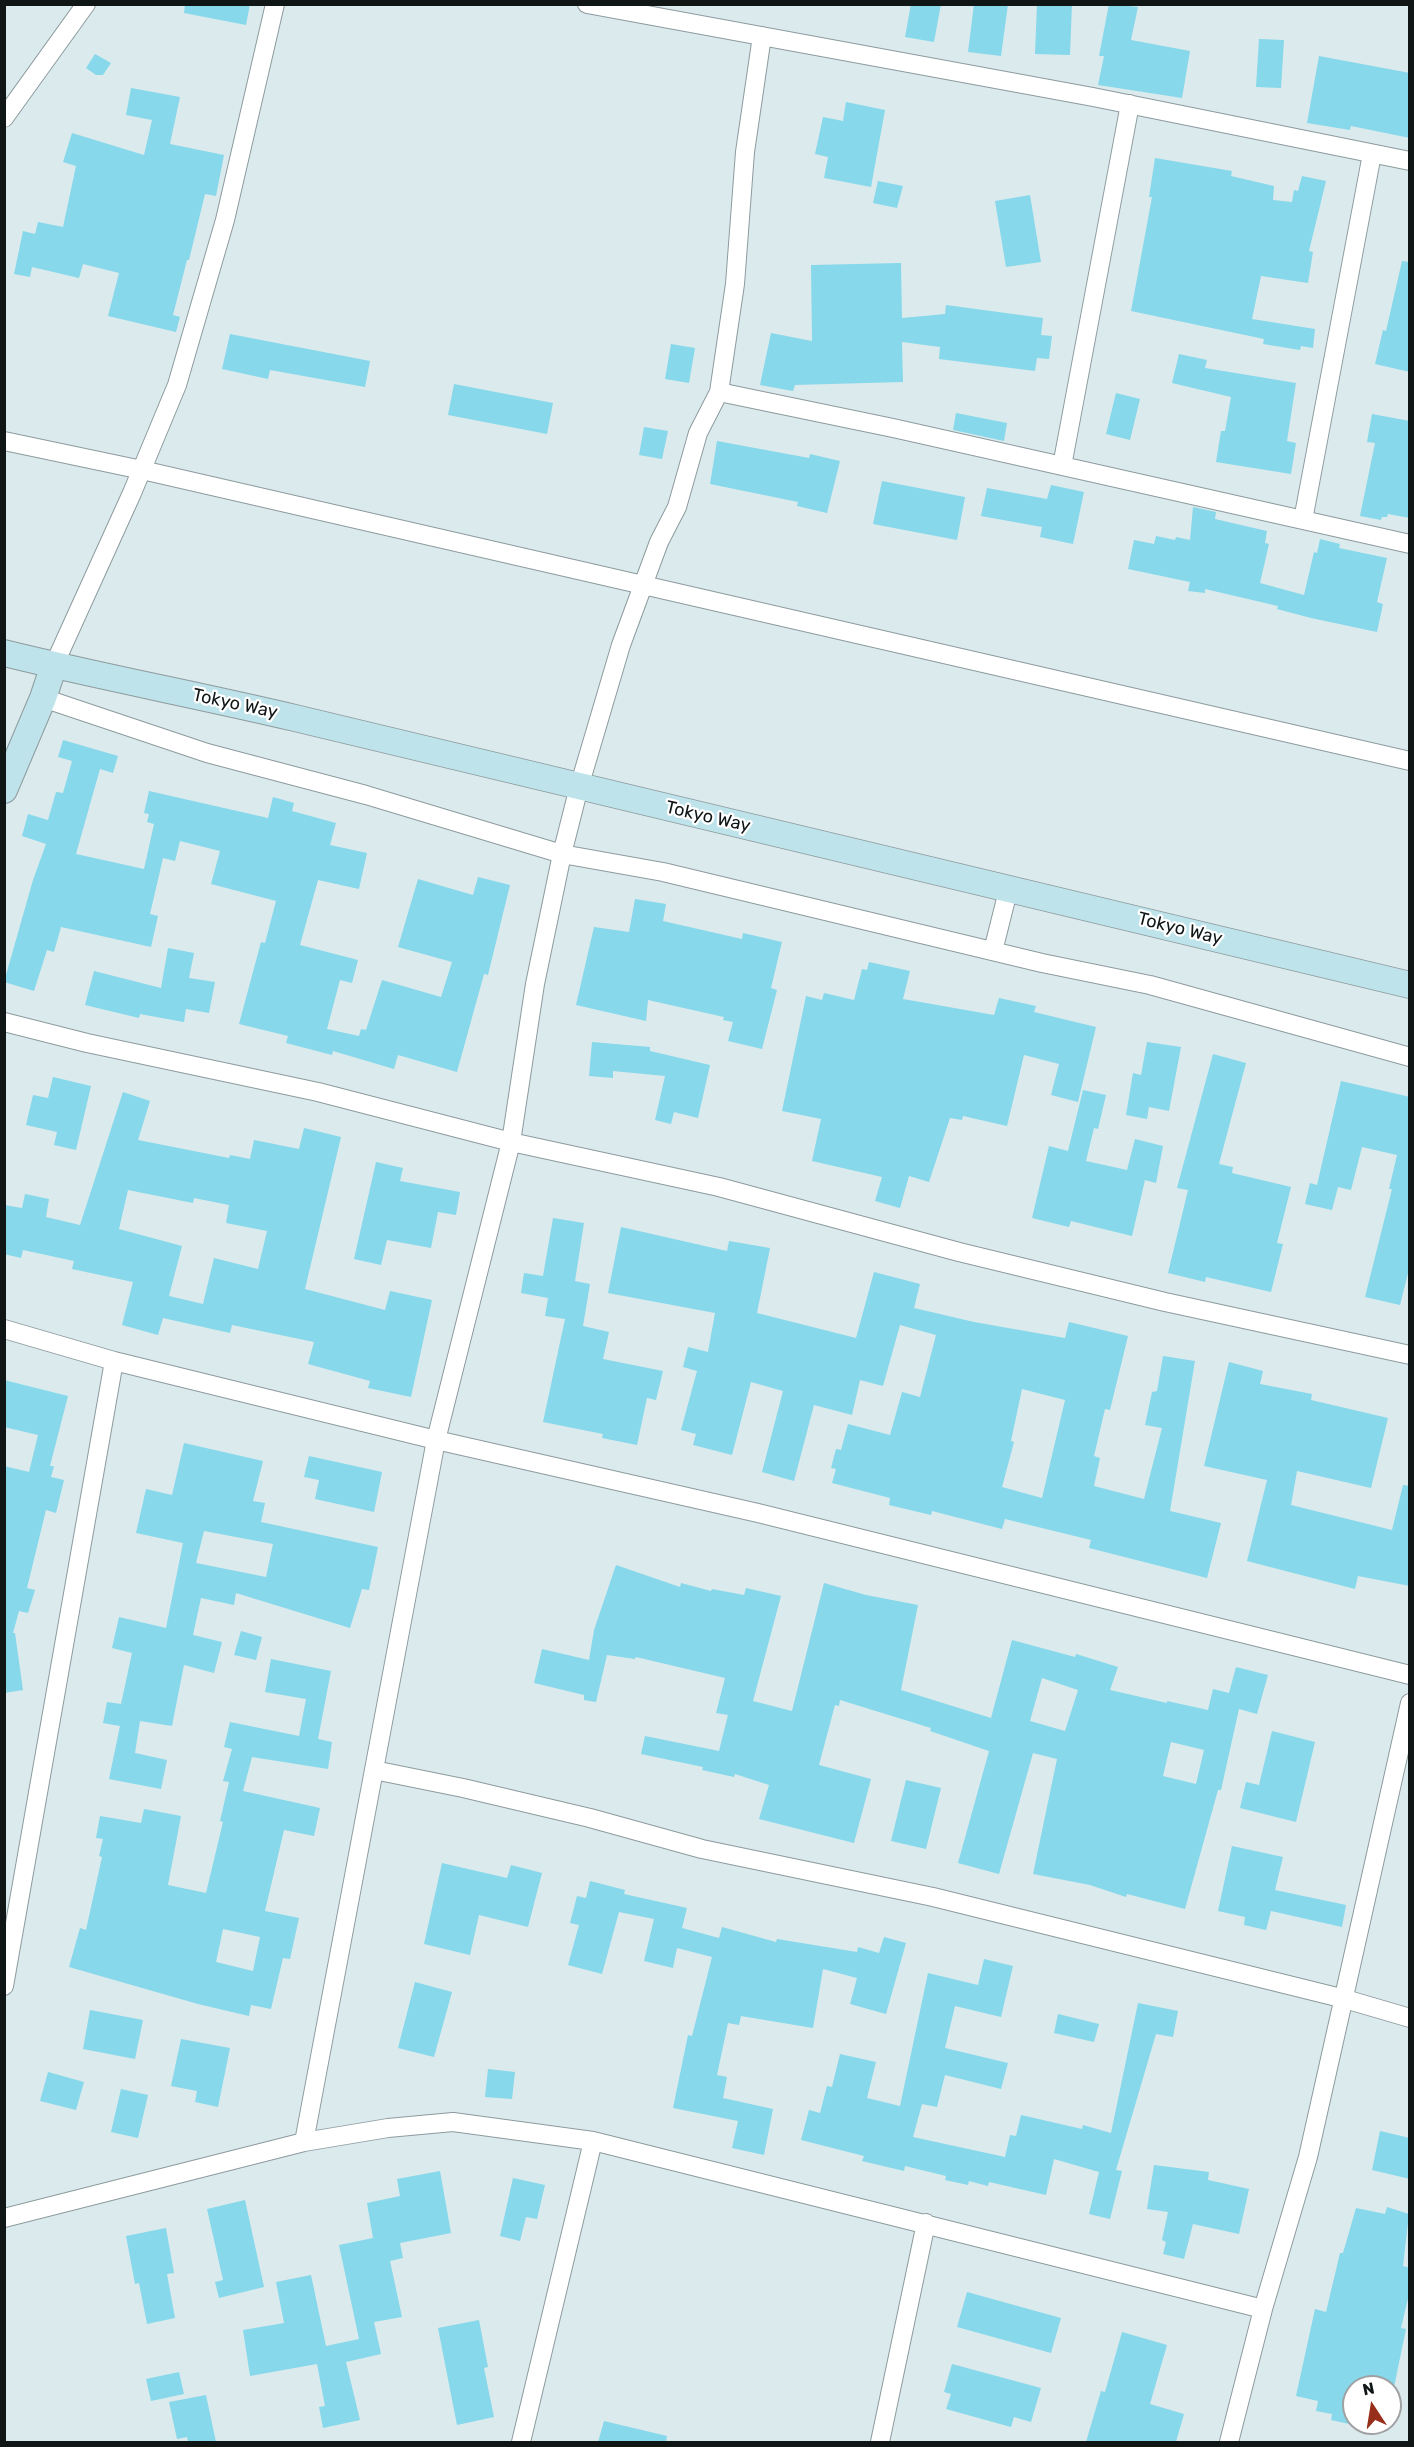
<!DOCTYPE html>
<style>
body{margin:0}
#map{position:relative;width:1414px;height:2447px;overflow:hidden;background:#dbeaed;font-family:Rubik,sans-serif}
canvas{display:block}
.frame{position:absolute;inset:0;border:6px solid #101516;pointer-events:none}
.north{position:absolute;left:1342px;top:2375px;width:60px;height:60px;box-sizing:border-box;background:#fff;border:2px solid #9fa1a2;border-radius:50%;rotate:348deg;font-size:16px;font-weight:700;line-height:24px;text-align:center;color:#101516}
.north::after{content:'';display:block;margin:auto;width:21px;height:27px;background:#982f1a;clip-path:polygon(50% 0,100% 100%,50% 72%,0 100%)}
</style>
<div id="map">
<canvas width="1414" height="2447"></canvas>
<div class="frame"></div>
<div class="north">N</div>
</div>
<script>
const g = document.querySelector('canvas').getContext('2d');
g.lineJoin = 'round';
function paint(path, color) {
  g.fillStyle = color;
  g.fill(path, 'evenodd');
}
function stroke(path, color, width, dash) {
  g.strokeStyle = color;
  g.lineWidth = width;
  g.lineCap = dash ? 'butt' : 'round';
  g.setLineDash(dash || []);
  g.stroke(path);
}
function label(font, color, halo, rows, align = 'center') {
  g.font = font + ' Rubik,sans-serif';
  g.lineWidth = 4.5;
  g.setLineDash([]);
  g.textBaseline = 'middle';
  g.strokeStyle = halo;
  g.fillStyle = color;
  for (const [text, x, y, turn = 0] of rows) {
    g.save();
    g.translate(x, y);
    g.rotate((+turn || 0) * Math.PI / 180);
    g.textAlign = isNaN(turn) ? turn : align;
    if (halo) g.strokeText(text, 0, 0);
    g.fillText(text, 0, 0);
    g.restore();
  }
}
paint(new Path2D(`
 M 185,4 L 250,4 L 246,25 L 184,13 Z
 M 911,4 L 941,4 L 934,42 L 905,37 Z
 M 974,4 L 1008,4 L 1001,56 L 968,52 Z
 M 1037,4 L 1072,4 L 1070,55 L 1035,54 Z
 M 1109,4 L 1138,7 L 1131,40 L 1190,51 L 1182,98 L 1098,85 L 1104,56 L 1099,56 Z
 M 1259,39 L 1284,40 L 1281,88 L 1256,87 Z
 M 95,54 L 111,63 L 103,75 L 96,75 L 86,68 Z
 M 1319,56 L 1410,73 L 1410,138 L 1351,126 L 1350,130 L 1307,123 Z
 M 131,88 L 180,97 L 170,144 L 224,155 L 216,196 L 205,194 L 189,260 L 187,260 L 173,315 L 180,317 L 176,332 L 108,316 L 119,273 L 83,264 L 79,278 L 32,267 L 30,277 L 14,274 L 23,231 L 35,234 L 38,222 L 63,227 L 76,166 L 63,162 L 72,133 L 144,155 L 152,120 L 126,115 Z
 M 846,102 L 885,110 L 871,187 L 824,178 L 828,157 L 815,154 L 823,117 L 843,121 Z
 M 1155,158 L 1232,171 L 1231,176 L 1274,186 L 1273,200 L 1292,202 L 1294,190 L 1298,191 L 1302,176 L 1326,181 L 1309,251 L 1313,252 L 1308,283 L 1261,276 L 1252,319 L 1315,329 L 1313,348 L 1301,346 L 1300,350 L 1263,344 L 1264,339 L 1131,311 L 1152,197 L 1149,197 Z
 M 878,181 L 903,186 L 897,208 L 873,203 Z
 M 1030,195 L 1041,262 L 1006,267 L 995,201 Z
 M 1402,261 L 1410,262 L 1410,372 L 1375,364 L 1383,330 L 1386,331 Z
 M 901,263 L 902,318 L 945,314 L 946,305 L 1043,318 L 1041,335 L 1052,336 L 1049,359 L 1037,358 L 1035,371 L 939,359 L 940,347 L 902,342 L 903,382 L 795,385 L 793,391 L 760,385 L 771,333 L 812,341 L 811,265 Z
 M 230,334 L 370,361 L 365,387 L 270,370 L 268,379 L 222,369 Z
 M 671,344 L 695,348 L 689,383 L 665,379 Z
 M 1179,354 L 1207,360 L 1205,368 L 1296,383 L 1287,441 L 1296,443 L 1291,474 L 1216,462 L 1221,431 L 1225,431 L 1231,397 L 1172,383 Z
 M 454,384 L 553,403 L 547,434 L 448,415 Z
 M 1116,393 L 1140,399 L 1130,440 L 1106,434 Z
 M 956,413 L 1007,423 L 1004,441 L 953,430 Z
 M 1372,414 L 1410,421 L 1410,518 L 1388,514 L 1387,517 L 1382,517 L 1381,520 L 1360,516 L 1375,443 L 1367,442 Z
 M 644,427 L 668,431 L 662,459 L 639,455 Z
 M 717,441 L 809,458 L 810,454 L 840,461 L 827,513 L 797,506 L 798,502 L 710,484 Z
 M 882,481 L 965,497 L 957,540 L 873,524 Z
 M 1051,485 L 1084,492 L 1073,544 L 1040,537 L 1042,527 L 981,516 L 987,488 L 1047,499 Z
 M 1193,507 L 1216,512 L 1215,519 L 1267,531 L 1265,543 L 1269,544 L 1260,583 L 1304,595 L 1314,552 L 1317,553 L 1320,539 L 1340,544 L 1339,548 L 1387,558 L 1377,602 L 1383,604 L 1377,632 L 1311,618 L 1277,609 L 1278,606 L 1205,589 L 1205,593 L 1188,591 L 1190,582 L 1128,569 L 1134,540 L 1154,544 L 1156,536 L 1175,540 L 1176,537 L 1190,540 Z
 M 63,740 L 118,756 L 113,773 L 100,769 L 76,854 L 144,869 L 154,824 L 147,822 L 149,814 L 144,813 L 149,791 L 268,818 L 273,797 L 294,803 L 292,811 L 336,823 L 330,845 L 367,853 L 359,889 L 318,880 L 300,945 L 358,960 L 352,983 L 340,980 L 327,1029 L 359,1036 L 361,1029 L 366,1030 L 382,980 L 441,997 L 452,962 L 398,947 L 418,879 L 473,895 L 478,877 L 510,885 L 488,975 L 484,974 L 457,1072 L 398,1055 L 394,1069 L 333,1051 L 332,1055 L 286,1043 L 288,1036 L 239,1024 L 261,942 L 265,943 L 276,901 L 211,884 L 220,851 L 180,841 L 175,861 L 163,858 L 150,914 L 158,916 L 151,947 L 61,927 L 54,952 L 47,950 L 34,991 L 4,982 L 33,880 L 46,844 L 22,836 L 28,814 L 48,820 L 56,792 L 63,793 L 72,761 L 58,757 Z
 M 635,899 L 666,904 L 663,921 L 742,939 L 743,933 L 782,942 L 771,988 L 777,990 L 762,1049 L 728,1041 L 733,1022 L 723,1020 L 724,1017 L 648,1000 L 646,1021 L 576,1005 L 594,927 L 629,932 Z
 M 168,948 L 194,953 L 189,978 L 215,982 L 209,1013 L 186,1009 L 184,1022 L 140,1014 L 139,1018 L 85,1005 L 94,971 L 161,988 Z
 M 869,962 L 910,971 L 903,999 L 994,1015 L 999,998 L 1036,1006 L 1034,1012 L 1096,1027 L 1078,1102 L 1051,1095 L 1059,1064 L 1024,1055 L 1007,1126 L 963,1116 L 962,1120 L 950,1118 L 929,1182 L 909,1176 L 900,1208 L 875,1201 L 882,1177 L 812,1161 L 821,1119 L 782,1111 L 806,996 L 822,1000 L 824,993 L 854,1000 L 862,969 L 867,970 Z
 M 592,1042 L 650,1047 L 650,1051 L 710,1065 L 698,1118 L 674,1112 L 671,1124 L 655,1120 L 665,1076 L 613,1071 L 613,1078 L 589,1076 Z
 M 1147,1042 L 1181,1047 L 1169,1111 L 1149,1107 L 1147,1119 L 1126,1115 L 1133,1073 L 1141,1075 Z
 M 1213,1054 L 1246,1063 L 1219,1164 L 1233,1167 L 1232,1173 L 1291,1187 L 1277,1243 L 1283,1244 L 1271,1292 L 1206,1277 L 1205,1282 L 1168,1273 L 1188,1190 L 1177,1188 Z
 M 53,1077 L 91,1086 L 76,1150 L 54,1145 L 57,1132 L 26,1125 L 33,1095 L 48,1098 Z
 M 1341,1081 L 1410,1097 L 1410,1265 L 1400,1305 L 1365,1297 L 1392,1189 L 1389,1189 L 1397,1155 L 1362,1147 L 1351,1190 L 1338,1187 L 1332,1210 L 1305,1204 L 1310,1183 L 1317,1185 Z
 M 1083,1090 L 1106,1095 L 1098,1129 L 1094,1128 L 1086,1161 L 1127,1170 L 1135,1139 L 1163,1146 L 1156,1183 L 1145,1180 L 1132,1236 L 1071,1221 L 1069,1227 L 1032,1218 L 1049,1146 L 1068,1151 Z
 M 123,1092 L 150,1101 L 138,1140 L 229,1158 L 230,1155 L 250,1159 L 254,1140 L 299,1149 L 304,1128 L 341,1137 L 305,1289 L 385,1310 L 390,1291 L 432,1300 L 411,1397 L 368,1388 L 370,1381 L 308,1364 L 314,1342 L 232,1325 L 230,1333 L 163,1318 L 158,1335 L 122,1325 L 133,1282 L 72,1269 L 74,1261 L 23,1250 L 21,1258 L 4,1254 L 4,1205 L 22,1208 L 25,1194 L 49,1199 L 46,1217 L 80,1225 ZM 128,1190 L 193,1203 L 194,1198 L 229,1205 L 226,1223 L 267,1231 L 258,1269 L 214,1258 L 203,1304 L 169,1296 L 182,1246 L 119,1229 Z
 M 376,1162 L 403,1168 L 400,1181 L 460,1192 L 456,1215 L 438,1212 L 431,1248 L 387,1240 L 381,1265 L 354,1259 Z
 M 553,1218 L 584,1223 L 575,1281 L 590,1284 L 583,1326 L 609,1332 L 603,1359 L 663,1371 L 656,1400 L 647,1398 L 637,1445 L 602,1438 L 603,1434 L 543,1422 L 565,1319 L 545,1316 L 548,1298 L 521,1293 L 524,1273 L 543,1276 Z
 M 621,1227 L 727,1251 L 729,1241 L 770,1248 L 757,1313 L 856,1338 L 874,1272 L 920,1284 L 914,1308 L 974,1322 L 1065,1338 L 1069,1322 L 1128,1336 L 1110,1410 L 1105,1409 L 1094,1456 L 1100,1458 L 1094,1486 L 1144,1499 L 1162,1428 L 1145,1425 L 1152,1392 L 1157,1391 L 1163,1356 L 1195,1361 L 1170,1511 L 1221,1523 L 1207,1578 L 1089,1548 L 1091,1540 L 1005,1519 L 1002,1529 L 932,1511 L 931,1515 L 889,1505 L 890,1498 L 832,1483 L 836,1469 L 831,1468 L 836,1449 L 841,1450 L 848,1424 L 890,1435 L 902,1392 L 920,1397 L 936,1335 L 900,1325 L 883,1386 L 860,1380 L 852,1415 L 814,1405 L 794,1481 L 762,1472 L 783,1391 L 751,1382 L 732,1455 L 693,1445 L 696,1434 L 681,1430 L 697,1371 L 683,1367 L 688,1347 L 708,1352 L 715,1313 L 608,1293 ZM 1022,1389 L 1065,1400 L 1042,1498 L 1002,1487 L 1014,1442 L 1011,1441 Z
 M 1229,1362 L 1263,1371 L 1260,1384 L 1312,1394 L 1311,1400 L 1388,1418 L 1371,1488 L 1297,1471 L 1291,1505 L 1392,1530 L 1403,1485 L 1410,1486 L 1410,1586 L 1358,1576 L 1355,1589 L 1247,1561 L 1267,1480 L 1204,1466 Z
 M 4,1380 L 68,1396 L 50,1466 L 54,1466 L 51,1477 L 64,1480 L 56,1513 L 46,1510 L 27,1588 L 35,1590 L 28,1613 L 19,1611 L 13,1633 L 15,1633 L 23,1690 L 4,1693 L 4,1466 L 29,1472 L 38,1435 L 4,1427 Z
 M 184,1443 L 263,1461 L 253,1501 L 265,1503 L 261,1522 L 378,1547 L 369,1590 L 362,1589 L 350,1628 L 236,1593 L 234,1605 L 201,1598 L 193,1635 L 222,1642 L 214,1673 L 184,1665 L 172,1726 L 140,1721 L 135,1753 L 167,1760 L 161,1789 L 109,1779 L 120,1726 L 103,1723 L 107,1702 L 121,1704 L 132,1653 L 112,1648 L 119,1617 L 166,1628 L 183,1543 L 136,1533 L 146,1489 L 172,1495 ZM 204,1531 L 273,1544 L 266,1577 L 196,1563 Z
 M 309,1456 L 382,1472 L 374,1512 L 315,1499 L 319,1480 L 304,1477 Z
 M 616,1565 L 680,1587 L 681,1583 L 711,1591 L 712,1589 L 744,1595 L 746,1588 L 781,1596 L 753,1701 L 792,1711 L 824,1583 L 866,1595 L 918,1605 L 901,1690 L 991,1718 L 1012,1640 L 1075,1657 L 1076,1654 L 1118,1667 L 1110,1690 L 1167,1703 L 1167,1701 L 1208,1710 L 1213,1689 L 1229,1693 L 1236,1667 L 1268,1675 L 1257,1714 L 1239,1709 L 1221,1790 L 1218,1790 L 1185,1909 L 1127,1894 L 1126,1897 L 1090,1885 L 1033,1874 L 1057,1759 L 1033,1753 L 999,1874 L 958,1863 L 989,1751 L 930,1731 L 931,1728 L 840,1700 L 839,1706 L 835,1705 L 819,1765 L 871,1779 L 854,1843 L 759,1819 L 769,1785 L 735,1774 L 734,1777 L 702,1770 L 703,1767 L 641,1754 L 645,1736 L 719,1751 L 728,1715 L 716,1713 L 725,1678 L 636,1657 L 635,1659 L 607,1655 L 596,1702 L 584,1700 L 584,1695 L 534,1683 L 542,1649 L 589,1660 L 594,1630 ZM 1042,1678 L 1078,1690 L 1065,1731 L 1030,1721 ZM 1171,1742 L 1204,1750 L 1196,1784 L 1163,1776 Z
 M 241,1631 L 262,1637 L 256,1660 L 234,1655 Z
 M 271,1659 L 331,1671 L 318,1739 L 332,1742 L 328,1769 L 252,1757 L 243,1791 L 320,1808 L 314,1836 L 284,1830 L 265,1911 L 299,1918 L 290,1959 L 283,1958 L 271,2009 L 251,2005 L 249,2016 L 198,2004 L 69,1967 L 80,1928 L 86,1930 L 102,1857 L 99,1856 L 103,1839 L 96,1838 L 100,1816 L 141,1823 L 144,1809 L 181,1816 L 168,1885 L 206,1893 L 223,1822 L 220,1821 L 229,1782 L 223,1781 L 232,1749 L 224,1747 L 230,1722 L 299,1736 L 306,1699 L 265,1692 ZM 223,1929 L 260,1937 L 253,1971 L 216,1962 Z
 M 1272,1731 L 1315,1742 L 1296,1822 L 1240,1808 L 1246,1782 L 1259,1785 Z
 M 906,1780 L 941,1788 L 926,1849 L 891,1841 Z
 M 1232,1846 L 1283,1857 L 1275,1890 L 1346,1905 L 1342,1927 L 1271,1911 L 1266,1930 L 1244,1925 L 1245,1917 L 1218,1911 Z
 M 442,1863 L 507,1878 L 511,1865 L 542,1873 L 528,1927 L 479,1915 L 470,1955 L 424,1944 Z
 M 590,1881 L 625,1890 L 624,1894 L 687,1908 L 682,1928 L 719,1938 L 722,1927 L 776,1942 L 777,1939 L 857,1952 L 858,1947 L 879,1953 L 884,1937 L 906,1943 L 886,2014 L 850,2004 L 857,1978 L 823,1969 L 813,2028 L 741,2016 L 739,2025 L 728,2023 L 717,2075 L 727,2077 L 723,2098 L 773,2109 L 764,2155 L 732,2148 L 738,2121 L 673,2108 L 688,2035 L 692,2036 L 712,1957 L 677,1948 L 673,1968 L 644,1961 L 654,1919 L 619,1912 L 602,1974 L 568,1965 L 579,1925 L 570,1923 L 577,1896 L 586,1898 Z
 M 984,1959 L 1013,1966 L 1001,2017 L 955,2006 L 945,2048 L 1008,2063 L 1001,2089 L 945,2075 L 937,2107 L 922,2104 L 913,2137 L 1005,2157 L 1010,2135 L 1016,2136 L 1021,2115 L 1082,2129 L 1083,2125 L 1111,2133 L 1138,2003 L 1178,2011 L 1173,2037 L 1156,2034 L 1116,2170 L 1122,2171 L 1110,2219 L 1089,2214 L 1099,2172 L 1054,2159 L 1046,2195 L 989,2182 L 988,2186 L 969,2181 L 968,2185 L 945,2180 L 946,2176 L 905,2166 L 904,2171 L 862,2161 L 864,2156 L 801,2140 L 809,2110 L 820,2113 L 827,2086 L 832,2087 L 840,2054 L 876,2062 L 867,2098 L 900,2106 L 928,1973 L 978,1985 Z
 M 415,1982 L 452,1992 L 434,2057 L 398,2048 Z
 M 90,2010 L 143,2020 L 135,2059 L 83,2049 Z
 M 1058,2014 L 1099,2024 L 1094,2042 L 1054,2033 Z
 M 181,2039 L 230,2048 L 218,2107 L 195,2102 L 197,2091 L 171,2086 Z
 M 488,2069 L 515,2072 L 512,2099 L 485,2097 Z
 M 48,2072 L 84,2082 L 76,2110 L 40,2101 Z
 M 121,2089 L 148,2095 L 138,2138 L 111,2132 Z
 M 1380,2131 L 1410,2138 L 1410,2179 L 1372,2170 Z
 M 1154,2165 L 1209,2172 L 1208,2180 L 1249,2189 L 1239,2234 L 1193,2224 L 1184,2259 L 1163,2254 L 1166,2242 L 1162,2240 L 1168,2212 L 1147,2209 Z
 M 440,2171 L 451,2233 L 400,2243 L 403,2258 L 390,2261 L 402,2317 L 374,2322 L 381,2354 L 346,2362 L 360,2420 L 323,2428 L 319,2407 L 325,2406 L 317,2364 L 250,2376 L 243,2330 L 284,2323 L 276,2282 L 311,2275 L 326,2346 L 359,2339 L 339,2245 L 373,2238 L 367,2203 L 400,2196 L 397,2179 Z
 M 513,2178 L 545,2185 L 537,2219 L 526,2217 L 520,2241 L 500,2236 Z
 M 245,2200 L 264,2287 L 219,2298 L 215,2282 L 223,2280 L 207,2209 Z
 M 1387,2207 L 1409,2214 L 1403,2266 L 1410,2268 L 1410,2290 L 1401,2328 L 1406,2329 L 1394,2387 L 1354,2387 L 1354,2425 L 1331,2420 L 1332,2414 L 1316,2411 L 1318,2401 L 1296,2396 L 1315,2309 L 1326,2312 L 1340,2253 L 1343,2253 L 1356,2208 L 1385,2214 Z
 M 166,2228 L 174,2273 L 167,2274 L 175,2318 L 147,2324 L 139,2283 L 135,2284 L 126,2236 Z
 M 967,2292 L 1061,2318 L 1051,2353 L 957,2327 Z
 M 479,2320 L 488,2367 L 484,2368 L 494,2417 L 457,2425 L 438,2328 Z
 M 1122,2332 L 1167,2345 L 1150,2404 L 1184,2414 L 1176,2442 L 1086,2442 L 1101,2391 L 1105,2392 Z
 M 952,2364 L 1041,2388 L 1031,2422 L 1014,2417 L 1011,2427 L 946,2409 L 951,2394 L 944,2392 Z
 M 179,2372 L 184,2394 L 151,2401 L 146,2379 Z
 M 206,2395 L 216,2442 L 188,2442 L 187,2437 L 177,2439 L 169,2402 Z
 M 604,2421 L 667,2436 L 666,2442 L 598,2442 Z`), '#86d8ea');
const street = new Path2D(`
 M 587,4 L 1093,97 L 1410,161
 M 4,118 L 86,4
 M 719,392 L 893,428 L 1410,544
 M 4,441 L 142,470 L 1410,761
 M 1062,466 L 1130,104
 M 1303,520 L 1372,154
 M 54,665 L 132,493 L 177,385 L 225,220 L 275,4
 M 43,698 L 207,753 L 366,795 L 562,854 L 663,872 L 1042,963 L 1150,985 L 1410,1057
 M 993,951 L 1009,887
 M 4,1022 L 87,1043 L 318,1092 L 511,1142 L 719,1187 L 959,1252 L 1165,1302 L 1410,1355
 M 4,1329 L 114,1361 L 436,1440 L 758,1513 L 1410,1675
 M 374,1770 L 463,1788 L 590,1818 L 702,1849 L 933,1897 L 1345,1999 L 1410,2018
 M 4,1986 L 114,1361
 M 304,2142 L 436,1440 L 511,1142 L 535,984 L 562,854 L 579,787 L 621,645 L 659,542 L 677,507 L 698,433 L 719,392 L 735,284 L 745,152 L 762,36
 M 4,2218 L 304,2142 L 388,2128 L 453,2122 L 593,2141 L 1263,2309
 M 521,2442 L 593,2141
 M 880,2442 L 926,2223
 M 1229,2442 L 1263,2309 L 1308,2157 L 1410,1703`);
const secondary = new Path2D(`
 M 4,653 C 101,677 198,695 295,718 C 666,806 1038,894 1410,985
 M 4,790 L 43,698 L 54,665`);
stroke(street, '#8d9b9e', 20);
stroke(secondary, '#8d9b9e', 28);
stroke(street, '#fff', 18);
stroke(secondary, '#bee3ea', 26);
label('18px', '#101516', '#fff', [
 ["Tokyo Way",235,704,12],
 ["Tokyo Way",708,817,13],
 ["Tokyo Way",1180,929,14]
]);
</script>
